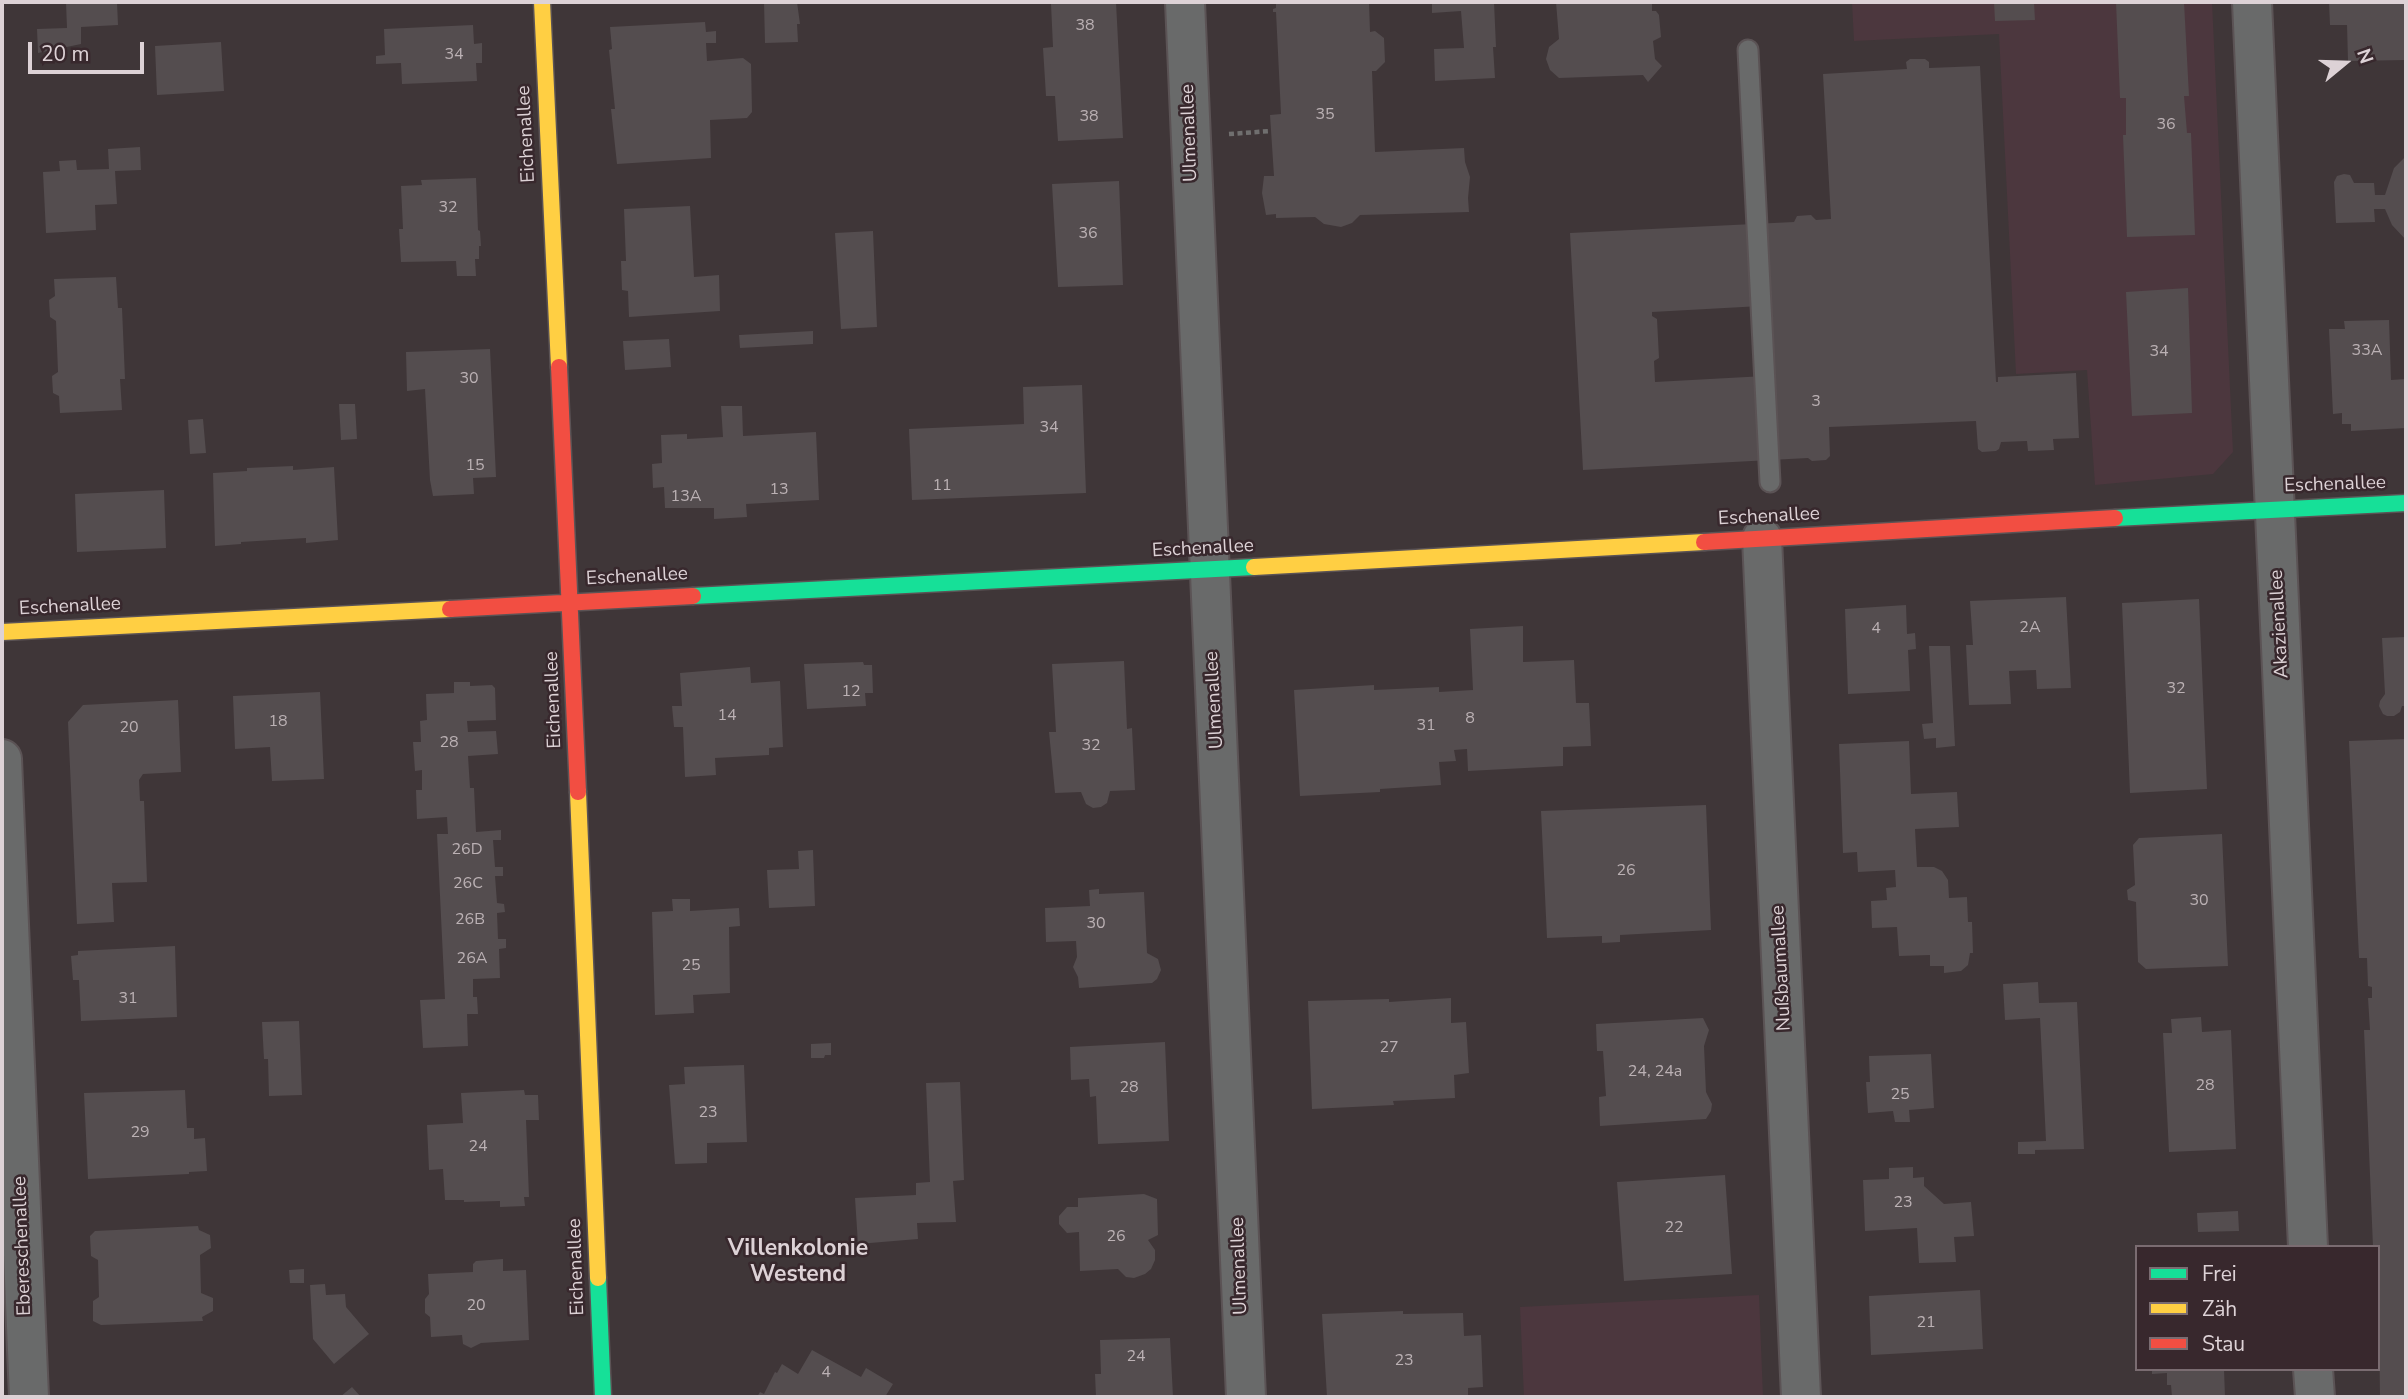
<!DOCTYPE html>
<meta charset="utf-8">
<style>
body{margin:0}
#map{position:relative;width:2408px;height:1399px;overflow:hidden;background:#3f3638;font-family:"Nunito Sans",sans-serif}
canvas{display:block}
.frame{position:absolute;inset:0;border:4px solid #ddd2d6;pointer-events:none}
.legend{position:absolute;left:2135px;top:1245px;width:245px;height:126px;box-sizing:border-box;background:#38282d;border:2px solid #7a6c71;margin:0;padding:9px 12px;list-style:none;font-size:21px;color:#ddd2d6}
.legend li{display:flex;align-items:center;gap:14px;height:35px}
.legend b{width:35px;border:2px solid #7a6c71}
.north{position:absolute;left:2310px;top:28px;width:70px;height:70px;-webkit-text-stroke:5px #38282d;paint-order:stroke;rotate:71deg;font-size:19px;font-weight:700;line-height:28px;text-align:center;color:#ddd2d6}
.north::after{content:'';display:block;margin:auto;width:24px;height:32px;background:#ddd2d6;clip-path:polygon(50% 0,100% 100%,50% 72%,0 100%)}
.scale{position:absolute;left:28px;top:42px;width:116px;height:32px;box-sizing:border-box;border:4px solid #ddd2d6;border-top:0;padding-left:9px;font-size:21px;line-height:24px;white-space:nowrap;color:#ddd2d6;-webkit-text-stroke:5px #38282d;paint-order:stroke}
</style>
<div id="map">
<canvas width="2408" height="1399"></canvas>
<div class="frame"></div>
<ul class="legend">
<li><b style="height:9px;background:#16e098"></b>Frei</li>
<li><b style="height:9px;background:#ffcf43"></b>Zäh</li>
<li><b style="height:9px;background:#f24e42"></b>Stau</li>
</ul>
<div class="north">N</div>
<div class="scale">20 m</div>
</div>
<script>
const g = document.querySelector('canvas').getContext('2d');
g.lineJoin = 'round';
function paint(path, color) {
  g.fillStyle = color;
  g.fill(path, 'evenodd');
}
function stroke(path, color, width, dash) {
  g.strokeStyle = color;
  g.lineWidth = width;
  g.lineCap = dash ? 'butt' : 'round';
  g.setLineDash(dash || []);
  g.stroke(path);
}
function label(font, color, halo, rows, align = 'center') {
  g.font = font + ' "Nunito Sans",sans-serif';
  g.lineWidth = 5;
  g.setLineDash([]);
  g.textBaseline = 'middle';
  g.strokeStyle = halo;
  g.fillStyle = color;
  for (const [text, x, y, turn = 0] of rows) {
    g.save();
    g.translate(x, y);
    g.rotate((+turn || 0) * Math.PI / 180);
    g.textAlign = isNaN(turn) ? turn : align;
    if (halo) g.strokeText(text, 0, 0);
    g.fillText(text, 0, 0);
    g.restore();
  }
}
paint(new Path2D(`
 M 1852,2 L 2212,2 L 2233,452 L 2213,474 L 2095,485 L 2087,370 L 2016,374 L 1999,34 L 1854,41 Z
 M 1759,1295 L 1763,1397 L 1524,1397 L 1520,1307 Z`), '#4c373e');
paint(new Path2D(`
 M 66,2 L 117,2 L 118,25 L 81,27 L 81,44 L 38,53 L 37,29 L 67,28 Z
 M 764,2 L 797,2 L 800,24 L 797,24 L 798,42 L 765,43 Z
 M 1084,2 L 1116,2 L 1123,138 L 1058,141 L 1055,96 L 1046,96 L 1043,48 L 1053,47 L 1051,4 Z
 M 1276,2 L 1369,2 L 1370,32 L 1375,31 L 1384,38 L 1385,62 L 1376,71 L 1372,71 L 1375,152 L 1464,148 L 1465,162 L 1470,177 L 1468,198 L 1469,212 L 1360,215 L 1352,223 L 1341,227 L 1324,224 L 1315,217 L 1276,218 L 1276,214 L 1266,215 L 1262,193 L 1264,176 L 1274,176 L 1270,115 L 1281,114 L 1276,12 L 1273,12 L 1273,9 L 1276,8 Z
 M 1432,2 L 1494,2 L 1496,47 L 1493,47 L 1495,78 L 1435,81 L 1434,49 L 1464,48 L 1461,11 L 1432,13 Z
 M 1556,2 L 1652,2 L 1652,11 L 1656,11 L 1659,15 L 1661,37 L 1653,41 L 1655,59 L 1662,66 L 1648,82 L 1643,75 L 1559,78 L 1550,70 L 1546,59 L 1549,47 L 1559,39 Z
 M 1994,2 L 2034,2 L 2035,20 L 1995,21 Z
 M 2116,2 L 2184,2 L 2189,96 L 2184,96 L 2187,133 L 2191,133 L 2195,235 L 2127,237 L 2123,135 L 2126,135 L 2126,98 L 2120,98 Z
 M 2329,2 L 2406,2 L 2406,60 L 2348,61 L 2347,25 L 2330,25 Z
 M 705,22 L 706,32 L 716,31 L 716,43 L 706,43 L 707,61 L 743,58 L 751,64 L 752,112 L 747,118 L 710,120 L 711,158 L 617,164 L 611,109 L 615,109 L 609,50 L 612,49 L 610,27 Z
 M 473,25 L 474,44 L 482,43 L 482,63 L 476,63 L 477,81 L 402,84 L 401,63 L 376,64 L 376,56 L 385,55 L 384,29 Z
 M 221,42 L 224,91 L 157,95 L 155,46 Z
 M 1910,59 L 1925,59 L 1929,62 L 1929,68 L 1980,66 L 1996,382 L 1998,382 L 1998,377 L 2076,373 L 2079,438 L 2053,439 L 2054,450 L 2028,451 L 2027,441 L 2001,442 L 1999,449 L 1996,451 L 1982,452 L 1978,449 L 1976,421 L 1829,427 L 1830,456 L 1826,460 L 1812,461 L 1808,458 L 1583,470 L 1570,233 L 1794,222 L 1797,216 L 1811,215 L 1816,220 L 1831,219 L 1823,74 L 1907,69 L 1906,62 ZM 1761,306 L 1765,376 L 1655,382 L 1654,361 L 1659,358 L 1657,319 L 1652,316 L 1652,312 Z
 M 140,147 L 141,170 L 115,171 L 117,204 L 95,205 L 96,230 L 46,233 L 43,172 L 60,171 L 59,161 L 76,160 L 77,170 L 109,169 L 108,149 Z
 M 2406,156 L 2406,240 L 2392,225 L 2385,209 L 2374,209 L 2375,222 L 2336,223 L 2334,182 L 2337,176 L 2344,174 L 2350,175 L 2354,183 L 2374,183 L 2375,195 L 2385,195 L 2394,168 Z
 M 476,178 L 478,230 L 480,231 L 481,246 L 479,246 L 479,259 L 475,259 L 476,276 L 457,276 L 456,261 L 401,262 L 399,229 L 403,229 L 401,186 L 422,185 L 421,180 Z
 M 1119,181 L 1123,285 L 1058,287 L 1052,184 Z
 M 690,206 L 694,277 L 719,275 L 720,311 L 629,317 L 628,291 L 622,290 L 621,261 L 626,261 L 624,209 Z
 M 873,231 L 877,327 L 841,329 L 835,233 Z
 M 116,277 L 118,308 L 122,308 L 125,379 L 120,379 L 122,410 L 60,413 L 59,396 L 53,393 L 52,376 L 58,372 L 56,321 L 50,317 L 49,300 L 55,296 L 54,279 Z
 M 2188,288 L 2192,413 L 2132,416 L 2126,292 Z
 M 2389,320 L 2391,380 L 2406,379 L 2406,428 L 2351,431 L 2351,424 L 2342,424 L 2342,413 L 2333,414 L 2329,329 L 2345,329 L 2344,321 Z
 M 813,331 L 813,344 L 740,348 L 739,335 Z
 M 669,339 L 671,367 L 625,370 L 623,341 Z
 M 490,349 L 496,477 L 473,478 L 474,494 L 433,496 L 430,480 L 425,389 L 407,391 L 406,352 Z
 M 1082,385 L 1086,493 L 912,500 L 909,429 L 1024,424 L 1023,387 Z
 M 339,404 L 355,404 L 357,439 L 341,440 Z
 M 721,406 L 742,406 L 743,436 L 816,432 L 819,500 L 746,504 L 747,517 L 714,519 L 714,508 L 665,508 L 664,487 L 653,488 L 652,464 L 662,463 L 661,435 L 687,434 L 687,439 L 723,437 Z
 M 203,419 L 206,453 L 190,454 L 188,420 Z
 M 293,466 L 293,470 L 334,467 L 338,540 L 306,543 L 306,538 L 241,542 L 241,544 L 215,546 L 213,473 L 247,471 L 247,468 Z
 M 164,490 L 166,548 L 77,552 L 75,494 Z
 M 2066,597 L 2071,688 L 2037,689 L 2036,670 L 2009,671 L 2011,704 L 1969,705 L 1966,645 L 1973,645 L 1970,601 Z
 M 2199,599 L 2207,789 L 2130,793 L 2122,603 Z
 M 1906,605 L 1907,634 L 1915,633 L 1916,649 L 1908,650 L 1910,691 L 1848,694 L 1845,609 Z
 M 1523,626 L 1523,662 L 1574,660 L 1576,703 L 1589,703 L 1591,746 L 1563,747 L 1563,766 L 1468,771 L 1467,749 L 1454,750 L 1456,761 L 1439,762 L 1441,785 L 1380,789 L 1380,792 L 1300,796 L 1294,690 L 1374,685 L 1374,690 L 1439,687 L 1439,692 L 1473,690 L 1470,629 Z
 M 2406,637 L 2406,706 L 2402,706 L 2400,712 L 2394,716 L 2387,716 L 2383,714 L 2379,706 L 2380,701 L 2385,694 L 2382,638 Z
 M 1929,646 L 1950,646 L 1955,746 L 1936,748 L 1936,738 L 1924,739 L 1922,724 L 1933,723 Z
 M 1124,661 L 1127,729 L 1132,728 L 1135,790 L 1110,791 L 1107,803 L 1101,807 L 1093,808 L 1086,804 L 1081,792 L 1055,793 L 1049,732 L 1056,732 L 1052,664 Z
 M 863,662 L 864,665 L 872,665 L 873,693 L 865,693 L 866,706 L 807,709 L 804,664 Z
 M 750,667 L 751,683 L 780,681 L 783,747 L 769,748 L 769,755 L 715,758 L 716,775 L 685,777 L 683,727 L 674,727 L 672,706 L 682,706 L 680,673 Z
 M 454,682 L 470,682 L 470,686 L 492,685 L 495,688 L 496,720 L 467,721 L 468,732 L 496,731 L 498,754 L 468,756 L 470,788 L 474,788 L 476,832 L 501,830 L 501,840 L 493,840 L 495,867 L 503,867 L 503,876 L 495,876 L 497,903 L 504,904 L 505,912 L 497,913 L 498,939 L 506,939 L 506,948 L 499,949 L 500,978 L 473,979 L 473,997 L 477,997 L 478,1014 L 467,1014 L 468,1046 L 423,1048 L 420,1000 L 445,999 L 437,834 L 448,834 L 447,817 L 417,819 L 416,790 L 422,790 L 422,770 L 415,771 L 413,742 L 421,742 L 420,721 L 427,720 L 426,694 L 454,693 Z
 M 320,692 L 324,779 L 272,781 L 270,747 L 235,749 L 233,696 Z
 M 178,700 L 181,772 L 143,774 L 139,780 L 140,801 L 144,801 L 147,882 L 112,883 L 114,922 L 77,924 L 68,722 L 83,705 Z
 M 2406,739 L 2406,1397 L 2380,1397 L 2378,1247 L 2373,1247 L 2364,1030 L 2370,1030 L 2368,998 L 2372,998 L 2372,987 L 2368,986 L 2367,958 L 2359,958 L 2349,741 Z
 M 1909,741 L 1911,794 L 1957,792 L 1959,827 L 1915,829 L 1917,867 L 1934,867 L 1942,871 L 1948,880 L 1949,898 L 1967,897 L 1968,922 L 1972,922 L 1973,953 L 1970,953 L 1968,965 L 1961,971 L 1944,973 L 1944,966 L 1930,966 L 1930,955 L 1899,956 L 1897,927 L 1872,928 L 1871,901 L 1887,900 L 1886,888 L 1896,887 L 1895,870 L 1858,872 L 1857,852 L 1843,853 L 1839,744 Z
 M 1706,805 L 1711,930 L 1620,935 L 1620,942 L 1602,943 L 1602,936 L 1547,938 L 1541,811 Z
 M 2222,834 L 2228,966 L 2146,969 L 2138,962 L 2136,902 L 2128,900 L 2127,890 L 2135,885 L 2133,845 L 2139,838 Z
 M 813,850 L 815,906 L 769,908 L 767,870 L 799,869 L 798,851 Z
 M 1099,889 L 1099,894 L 1144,892 L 1147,953 L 1158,959 L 1161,970 L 1157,979 L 1152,983 L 1079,988 L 1078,977 L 1073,967 L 1077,957 L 1076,941 L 1046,942 L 1045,908 L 1090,906 L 1089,890 Z
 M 672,899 L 690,899 L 690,911 L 739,908 L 740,926 L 729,927 L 730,993 L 693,995 L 694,1013 L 655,1015 L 652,912 L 673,911 Z
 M 175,946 L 177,1017 L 81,1021 L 79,980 L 73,980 L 71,956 L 78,955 L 78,951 Z
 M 2038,982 L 2039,1003 L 2077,1002 L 2084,1149 L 2035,1150 L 2035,1154 L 2018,1154 L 2018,1142 L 2046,1141 L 2040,1018 L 2005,1020 L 2003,984 Z
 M 1451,998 L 1451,1023 L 1466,1022 L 1469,1073 L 1454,1075 L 1455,1098 L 1393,1101 L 1394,1105 L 1312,1109 L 1308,1001 L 1389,999 L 1389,1002 Z
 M 2201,1017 L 2202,1032 L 2231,1030 L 2236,1149 L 2169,1152 L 2163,1033 L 2172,1033 L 2171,1019 Z
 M 1703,1018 L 1709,1030 L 1704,1046 L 1706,1092 L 1712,1104 L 1711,1111 L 1706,1119 L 1600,1126 L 1599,1097 L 1606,1096 L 1603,1051 L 1597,1051 L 1596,1024 Z
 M 299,1021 L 302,1095 L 269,1096 L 268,1059 L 264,1059 L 262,1022 Z
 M 1165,1042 L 1169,1141 L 1098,1144 L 1096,1096 L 1090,1097 L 1089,1079 L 1071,1080 L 1070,1047 Z
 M 831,1043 L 831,1055 L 825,1055 L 824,1058 L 811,1058 L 811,1044 Z
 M 1931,1054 L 1934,1108 L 1909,1110 L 1910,1122 L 1895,1122 L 1893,1111 L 1868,1113 L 1866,1082 L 1870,1082 L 1869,1056 Z
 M 744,1065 L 747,1142 L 707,1143 L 707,1163 L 675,1164 L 669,1085 L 685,1084 L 684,1067 Z
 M 960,1082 L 964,1180 L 953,1181 L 956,1222 L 917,1223 L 918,1239 L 858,1244 L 855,1198 L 916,1195 L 916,1183 L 930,1182 L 926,1083 Z
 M 185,1090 L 187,1128 L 194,1128 L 194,1139 L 205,1138 L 207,1171 L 189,1172 L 189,1174 L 88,1179 L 84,1093 Z
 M 524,1090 L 525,1095 L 538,1095 L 539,1120 L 526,1120 L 529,1197 L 524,1197 L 525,1206 L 500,1207 L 500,1201 L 464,1202 L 464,1200 L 445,1200 L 443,1169 L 429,1170 L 427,1125 L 463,1123 L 461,1093 Z
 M 1913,1167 L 1913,1178 L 1924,1177 L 1924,1186 L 1944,1204 L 1971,1202 L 1974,1236 L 1954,1237 L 1956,1262 L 1919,1263 L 1917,1228 L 1865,1231 L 1863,1180 L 1889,1179 L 1889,1168 Z
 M 1725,1175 L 1732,1274 L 1624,1281 L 1617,1182 Z
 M 1144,1194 L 1157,1199 L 1158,1235 L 1148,1240 L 1155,1250 L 1155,1260 L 1151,1269 L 1145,1274 L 1134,1278 L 1126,1277 L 1118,1269 L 1080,1271 L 1079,1232 L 1067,1233 L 1059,1224 L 1059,1216 L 1067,1207 L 1078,1207 L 1078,1198 Z
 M 2238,1211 L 2239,1231 L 2198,1232 L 2197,1213 Z
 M 198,1226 L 199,1230 L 210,1235 L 211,1248 L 200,1255 L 201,1293 L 213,1298 L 213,1311 L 202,1317 L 203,1321 L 101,1325 L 93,1321 L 93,1301 L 99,1297 L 98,1260 L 91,1256 L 90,1236 L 95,1231 Z
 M 503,1259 L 503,1271 L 526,1270 L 529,1340 L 481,1343 L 471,1348 L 463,1344 L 462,1335 L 431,1337 L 430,1317 L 425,1313 L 425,1299 L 429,1294 L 428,1274 L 473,1272 L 473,1264 L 476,1261 Z
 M 304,1269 L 304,1283 L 290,1283 L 289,1270 Z
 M 325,1284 L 326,1295 L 345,1294 L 346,1307 L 369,1334 L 334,1364 L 313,1339 L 310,1285 Z
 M 1980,1290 L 1983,1349 L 1871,1355 L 1869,1296 Z
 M 1403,1311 L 1403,1314 L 1463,1313 L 1464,1336 L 1481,1335 L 1483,1387 L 1468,1388 L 1468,1397 L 1327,1397 L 1322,1314 Z
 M 1170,1338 L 1173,1397 L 1096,1397 L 1095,1374 L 1101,1374 L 1100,1340 Z
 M 812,1350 L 861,1377 L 866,1368 L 893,1384 L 885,1397 L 757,1397 L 760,1392 L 764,1394 L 775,1372 L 777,1373 L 782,1364 L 798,1374 Z
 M 2152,1369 L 2224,1369 L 2225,1397 L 2172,1397 L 2171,1385 L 2167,1385 L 2167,1373 L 2152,1374 Z
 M 352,1387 L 361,1397 L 340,1397 Z`), '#544d4f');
const lane = new Path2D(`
 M 1748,50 L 1770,482`);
const street = new Path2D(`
 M 1185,2 L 1246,1397
 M 2252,2 L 2308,1247
 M 1762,538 L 1801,1397
 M 2,759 L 29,1397
 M 2313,1369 L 2315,1397`);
const fast = new Path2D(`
 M 2115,518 L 2406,503
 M 693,596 L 1254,567
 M 598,1278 L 603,1397`);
const slow = new Path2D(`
 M 542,2 L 559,367
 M 1254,567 L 1704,542
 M 2,632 L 450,609
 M 578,792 L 598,1278`);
const jam = new Path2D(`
 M 559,367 L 578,792
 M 1704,542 L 2115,518
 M 450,609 L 693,596`);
stroke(lane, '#5b5355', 23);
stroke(street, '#5b5355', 42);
stroke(fast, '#5b5355', 19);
stroke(slow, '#5b5355', 19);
stroke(jam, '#5b5355', 19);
stroke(new Path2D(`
 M 1229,134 L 1271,131`), '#706f6f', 4.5, [5, 3.5]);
stroke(lane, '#696a6a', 19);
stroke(street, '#696a6a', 38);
stroke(fast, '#16e098', 16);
stroke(slow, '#ffcf43', 16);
stroke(jam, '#f24e42', 16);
label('16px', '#bbb1b4', null, [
 ["38",1085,26],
 ["34",454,55],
 ["35",1325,115],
 ["38",1089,117],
 ["36",2166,125],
 ["32",448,208],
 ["36",1088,234],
 ["33A",2367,351],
 ["34",2159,352],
 ["30",469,379],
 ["3",1816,402],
 ["34",1049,428],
 ["15",475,466],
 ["11",942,486],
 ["13",779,490],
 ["13A",686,497],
 ["2A",2030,628],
 ["4",1876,629],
 ["32",2176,689],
 ["12",851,692],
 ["14",727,716],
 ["8",1470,719],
 ["18",278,722],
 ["31",1426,726],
 ["20",129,728],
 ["28",449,743],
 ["32",1091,746],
 ["26D",467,850],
 ["26",1626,871],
 ["26C",468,884],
 ["30",2199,901],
 ["26B",470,920],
 ["30",1096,924],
 ["26A",472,959],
 ["25",691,966],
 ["31",128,999],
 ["27",1389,1048],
 ["24, 24a",1655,1072],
 ["28",2205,1086],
 ["28",1129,1088],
 ["25",1900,1095],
 ["23",708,1113],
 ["29",140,1133],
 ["24",478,1147],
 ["23",1903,1203],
 ["22",1674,1228],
 ["26",1116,1237],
 ["20",476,1306],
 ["21",1926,1323],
 ["24",1136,1357],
 ["23",1404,1361],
 ["4",826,1373]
]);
label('19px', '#ddd2d6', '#38282d', [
 ["Ulmenallee",1190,133,-92],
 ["Eichenallee",527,134,-93],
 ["Eschenallee",2335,485,-2],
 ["Eschenallee",1769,517,-3],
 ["Eschenallee",1203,549,-3],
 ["Eschenallee",637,577,-3],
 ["Eschenallee",70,607,-3],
 ["Akazienallee",2280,624,-93],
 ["Eichenallee",554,700,-92],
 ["Ulmenallee",1215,700,-93],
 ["Nußbaumallee",1782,968,-93],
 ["Ebereschenallee",23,1246,-92],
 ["Ulmenallee",1240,1266,-92],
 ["Eichenallee",577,1267,-92]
]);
label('bold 23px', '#ddd2d6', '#38282d', [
 ["Villenkolonie",798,1249],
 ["Westend",798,1275]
]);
</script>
